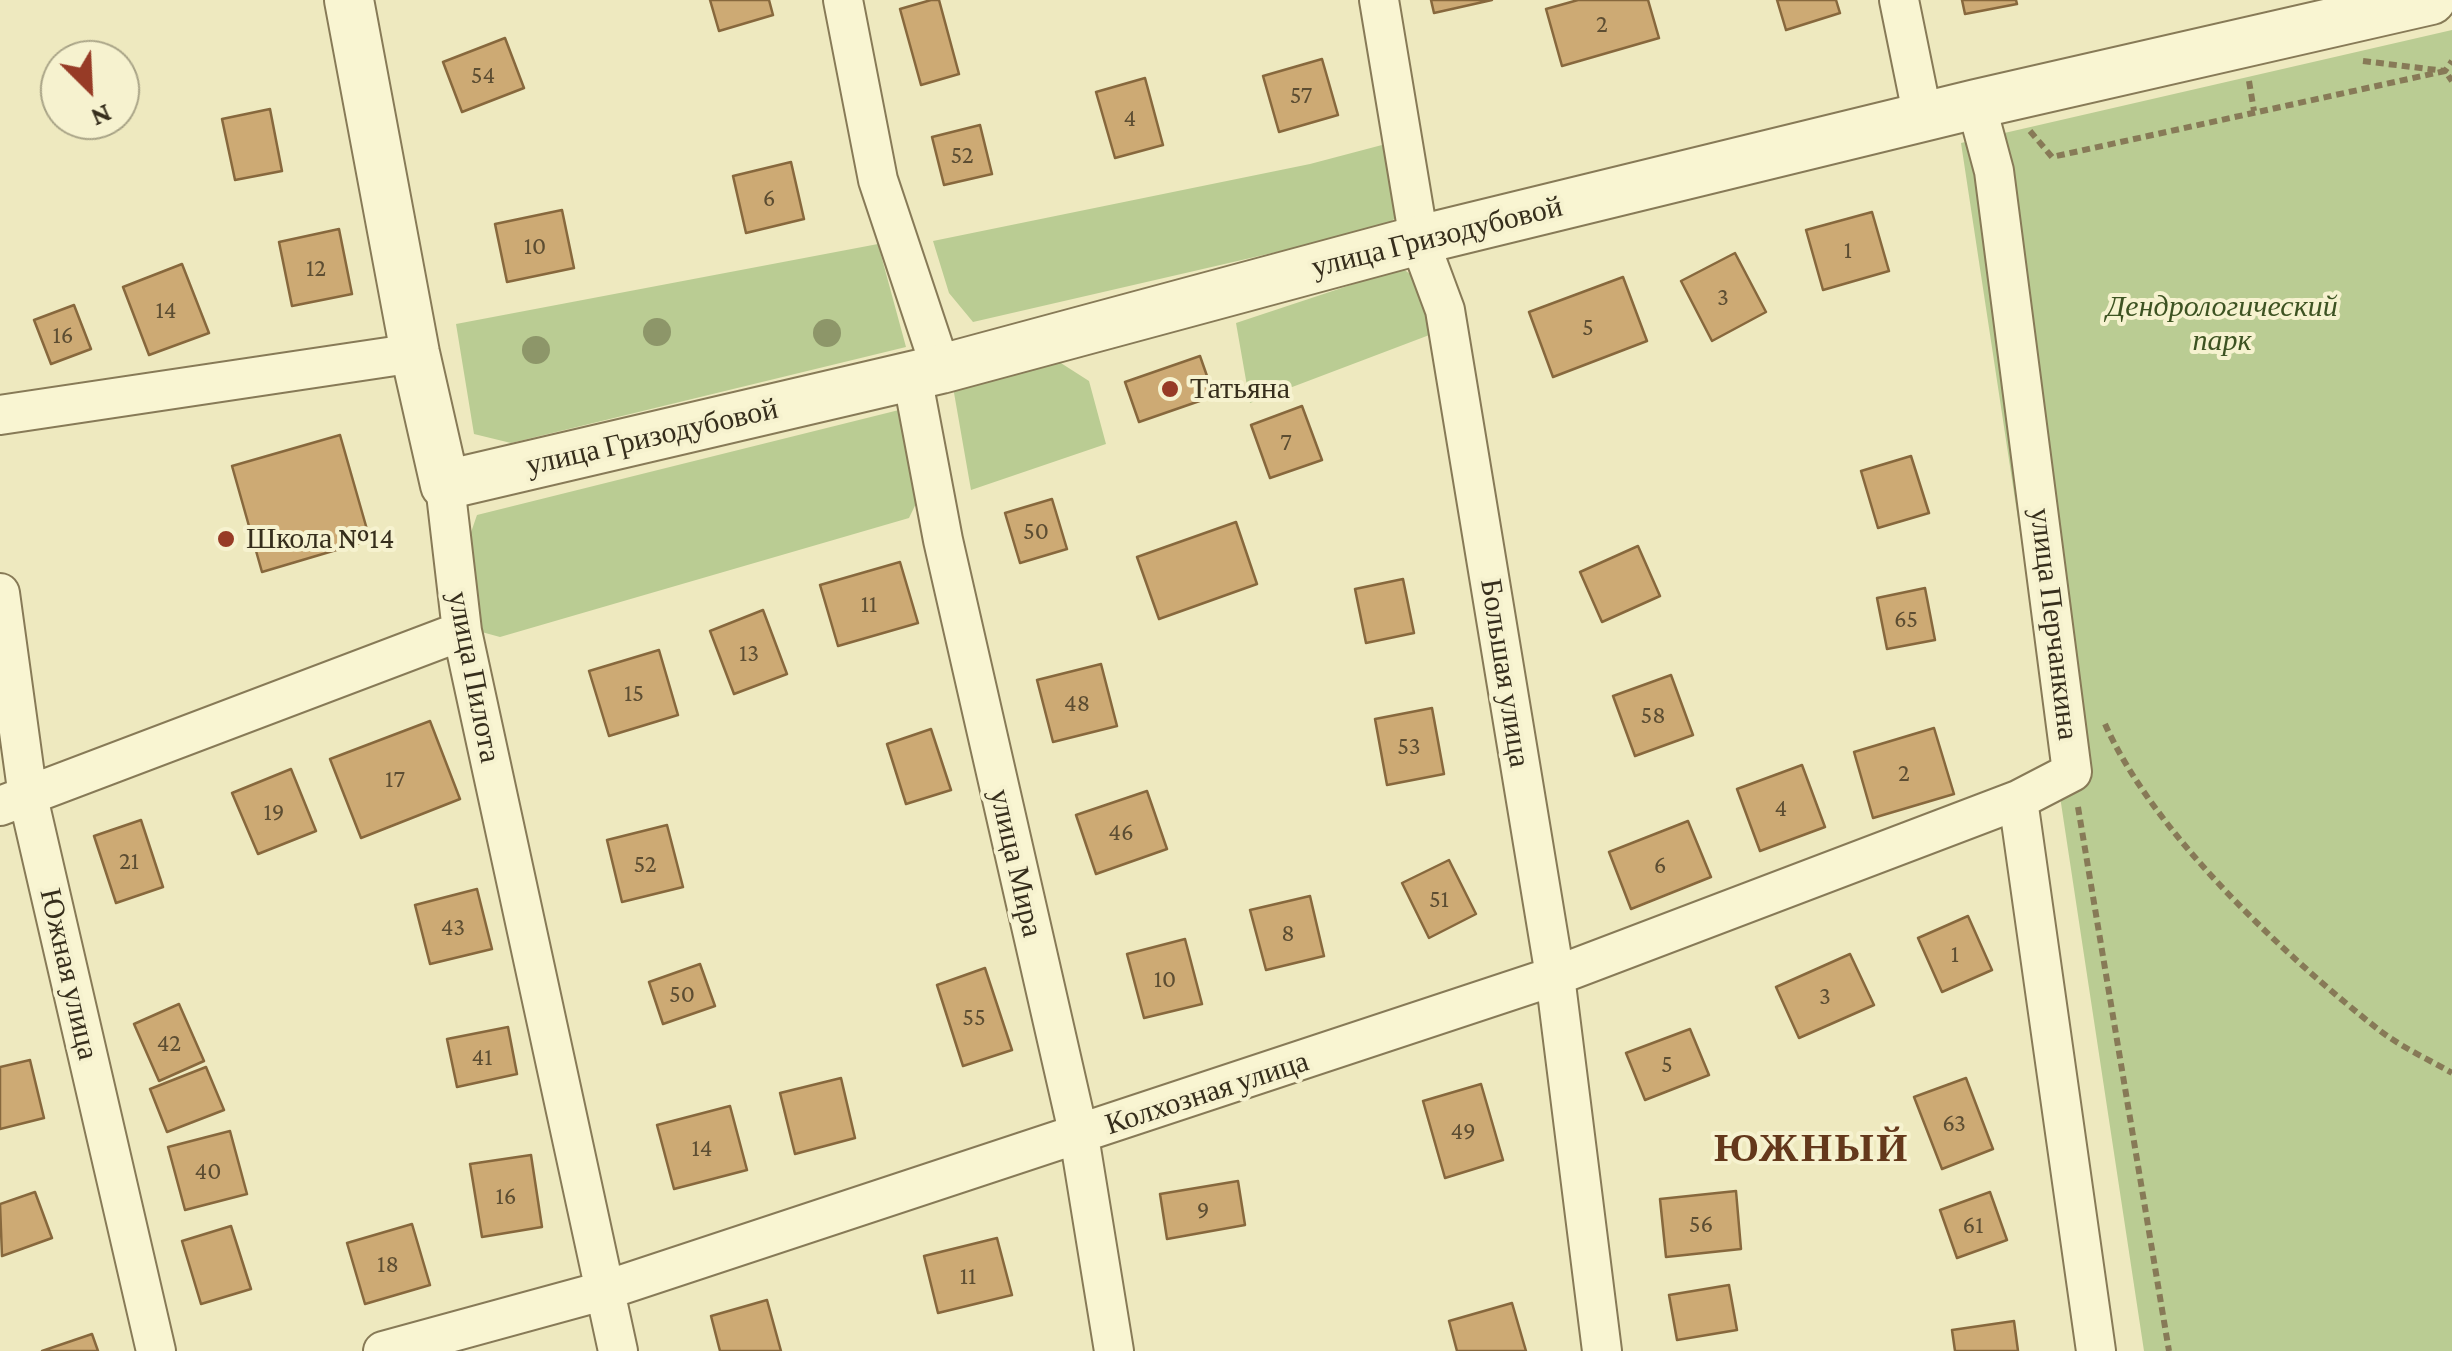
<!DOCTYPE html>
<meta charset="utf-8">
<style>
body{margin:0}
#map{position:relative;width:2452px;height:1351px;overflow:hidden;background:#eee9bf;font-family:"Crimson Pro",serif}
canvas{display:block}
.north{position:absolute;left:40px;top:40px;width:100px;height:100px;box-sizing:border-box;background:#f6f2cf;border:2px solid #a9a487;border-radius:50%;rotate:156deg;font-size:28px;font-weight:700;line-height:40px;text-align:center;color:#362e1c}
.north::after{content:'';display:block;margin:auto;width:35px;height:45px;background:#973b26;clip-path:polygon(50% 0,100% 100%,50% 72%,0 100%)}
</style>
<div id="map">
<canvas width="2452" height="1351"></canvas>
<div class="north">N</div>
</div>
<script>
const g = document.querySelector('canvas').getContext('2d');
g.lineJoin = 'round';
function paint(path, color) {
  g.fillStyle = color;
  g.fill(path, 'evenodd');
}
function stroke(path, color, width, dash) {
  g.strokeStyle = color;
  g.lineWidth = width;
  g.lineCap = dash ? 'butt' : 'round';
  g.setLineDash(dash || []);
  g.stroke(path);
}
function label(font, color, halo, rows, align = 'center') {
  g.font = font + ' "Crimson Pro",serif';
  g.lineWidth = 8;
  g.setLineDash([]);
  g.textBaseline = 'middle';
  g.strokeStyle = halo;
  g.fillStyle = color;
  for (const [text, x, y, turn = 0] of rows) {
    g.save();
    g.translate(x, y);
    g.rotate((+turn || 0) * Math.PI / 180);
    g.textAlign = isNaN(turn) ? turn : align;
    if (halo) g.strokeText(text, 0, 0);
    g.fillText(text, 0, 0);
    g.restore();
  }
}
paint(new Path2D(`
 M 2452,30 L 2452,1351 L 2144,1351 L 1961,143 Z
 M 1382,145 L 1402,212 L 1385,227 L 973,322 L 949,293 L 933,241 L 1310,164 Z
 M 878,244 L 906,347 L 511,443 L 474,434 L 456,324 Z
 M 1402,268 L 1418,280 L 1432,334 L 1250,403 L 1236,323 Z
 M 1053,358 L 1089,381 L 1106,444 L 971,490 L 953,387 Z
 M 907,408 L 923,489 L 909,518 L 500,637 L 478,631 L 468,541 L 477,515 Z`), '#bacc93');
const building = new Path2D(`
 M 710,0 L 769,0 L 773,15 L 719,31 Z
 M 931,0 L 939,0 L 959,74 L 921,85 L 900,9 Z
 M 1431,0 L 1492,0 L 1434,13 Z
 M 1578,0 L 1648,0 L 1659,38 L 1562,66 L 1546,9 Z
 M 1777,0 L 1836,0 L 1840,13 L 1786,30 Z
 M 1962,0 L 2016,0 L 2017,4 L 1965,14 Z
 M 505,38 L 524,88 L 462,112 L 443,62 Z
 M 1322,59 L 1338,115 L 1279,132 L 1263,76 Z
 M 1145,78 L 1163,145 L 1115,158 L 1096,92 Z
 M 270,109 L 282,171 L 235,180 L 222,119 Z
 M 980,125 L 992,174 L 944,185 L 932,137 Z
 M 791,162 L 804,219 L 746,233 L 733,176 Z
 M 562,210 L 574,268 L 507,282 L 495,224 Z
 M 1872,212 L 1889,271 L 1823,290 L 1806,230 Z
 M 339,229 L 352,294 L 292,306 L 279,242 Z
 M 1735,253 L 1766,312 L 1712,341 L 1681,281 Z
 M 182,264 L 209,333 L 149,355 L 123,287 Z
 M 1623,277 L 1647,341 L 1553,377 L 1529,312 Z
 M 74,305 L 91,349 L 51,364 L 34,320 Z
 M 1200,356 L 1214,396 L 1139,422 L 1125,382 Z
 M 1302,406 L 1322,460 L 1270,478 L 1251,425 Z
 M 340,435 L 370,540 L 262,572 L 232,466 Z
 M 1911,456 L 1929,513 L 1878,528 L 1861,471 Z
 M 1052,499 L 1067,549 L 1020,563 L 1005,513 Z
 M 1236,522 L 1257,584 L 1159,619 L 1137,557 Z
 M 1638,546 L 1660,596 L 1602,622 L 1580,572 Z
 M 900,562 L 918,623 L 838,646 L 820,585 Z
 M 1403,579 L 1414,633 L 1366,643 L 1355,589 Z
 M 1925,588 L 1935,640 L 1887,649 L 1877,598 Z
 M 763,610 L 787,674 L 734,694 L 710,631 Z
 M 659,650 L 678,715 L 609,736 L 589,671 Z
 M 1101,664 L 1117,726 L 1053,742 L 1037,680 Z
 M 1671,675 L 1693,735 L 1635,756 L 1613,696 Z
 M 1432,708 L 1444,774 L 1387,785 L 1375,719 Z
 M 430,721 L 460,799 L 361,838 L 330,759 Z
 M 1934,728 L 1954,794 L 1873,818 L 1854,752 Z
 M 931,729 L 951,790 L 906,804 L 887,744 Z
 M 1802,765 L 1825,827 L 1760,851 L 1737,789 Z
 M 291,769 L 316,831 L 258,854 L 232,793 Z
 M 1147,791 L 1167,849 L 1096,874 L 1076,815 Z
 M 141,820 L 163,887 L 116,903 L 94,836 Z
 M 1688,821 L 1711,877 L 1631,909 L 1609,852 Z
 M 667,825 L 683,887 L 622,902 L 607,840 Z
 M 1449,860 L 1476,914 L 1429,938 L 1402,883 Z
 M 477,889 L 492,949 L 430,964 L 415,905 Z
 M 1310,896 L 1324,956 L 1266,970 L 1250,910 Z
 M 1968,916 L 1992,970 L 1942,992 L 1918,938 Z
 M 1185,939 L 1202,1004 L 1144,1018 L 1127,954 Z
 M 1850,954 L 1874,1005 L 1799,1038 L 1776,987 Z
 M 700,964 L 715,1006 L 663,1024 L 649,982 Z
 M 985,968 L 1012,1050 L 963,1066 L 937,985 Z
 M 179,1004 L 204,1061 L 159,1081 L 134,1024 Z
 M 508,1027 L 517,1074 L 457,1087 L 447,1039 Z
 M 1690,1029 L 1709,1075 L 1645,1100 L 1626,1053 Z
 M 30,1060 L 44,1118 L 0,1129 L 0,1067 Z
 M 206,1067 L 224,1110 L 167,1132 L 150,1089 Z
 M 841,1078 L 855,1138 L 795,1154 L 780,1093 Z
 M 1966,1078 L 1993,1149 L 1942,1169 L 1914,1097 Z
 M 1481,1084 L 1503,1160 L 1445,1178 L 1423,1101 Z
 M 730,1106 L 747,1170 L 674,1189 L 657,1125 Z
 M 230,1131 L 247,1194 L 185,1210 L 168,1147 Z
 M 531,1155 L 542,1227 L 482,1237 L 470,1164 Z
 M 1238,1181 L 1245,1225 L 1167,1239 L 1160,1194 Z
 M 1736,1191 L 1741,1249 L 1666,1257 L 1660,1199 Z
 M 35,1192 L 52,1238 L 2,1256 L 0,1204 Z
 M 1990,1192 L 2007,1240 L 1957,1258 L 1940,1210 Z
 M 412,1224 L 430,1285 L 365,1304 L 347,1243 Z
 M 231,1226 L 251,1289 L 201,1304 L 182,1241 Z
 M 997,1238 L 1012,1295 L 938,1313 L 924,1256 Z
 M 1729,1285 L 1737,1330 L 1677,1340 L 1669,1295 Z
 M 767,1300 L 781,1351 L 720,1351 L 711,1316 Z
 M 1512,1303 L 1526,1351 L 1457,1351 L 1449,1321 Z
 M 2014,1321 L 2018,1351 L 1955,1351 L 1952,1330 Z
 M 92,1334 L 98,1351 L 42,1351 Z`);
paint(building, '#cdaa74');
stroke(building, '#87683d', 2.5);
const minor = new Path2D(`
 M 843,0 L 878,180 L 941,369
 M 1379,0 L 1419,240 L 1445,310 L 1555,976 L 1602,1351
 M 1899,0 L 1923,118
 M 1976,104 L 1994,171 L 2072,772 L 2018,800 L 2096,1351
 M 912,376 L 943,540 L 1079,1136 L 1114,1351
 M 0,415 L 415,353
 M 445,485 L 462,631 L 618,1351
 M 0,593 L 28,797 L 156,1351
 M 0,806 L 462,631
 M 383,1351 L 606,1290 L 1555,976 L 2018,800`);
const tertiary = new Path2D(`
 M 349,0 L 415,353 L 445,485 L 941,369 L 1419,240 L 1976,104 L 2431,0`);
stroke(minor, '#877a57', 42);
stroke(tertiary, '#877a57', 52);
stroke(new Path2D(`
 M 2363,61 L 2445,71 L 2452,61
 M 2249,81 L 2254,111
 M 2030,131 L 2052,157 L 2445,71 L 2452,81
 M 2105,724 C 2154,834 2284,955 2379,1030 C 2401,1047 2428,1059 2452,1073
 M 2078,807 L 2169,1351`), '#877a57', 6, [8, 5]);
stroke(minor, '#f9f5d2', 38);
stroke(tertiary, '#f9f5d2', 48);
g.fillStyle = '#8d9669';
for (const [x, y] of [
 [657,332],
 [827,333],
 [536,350]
]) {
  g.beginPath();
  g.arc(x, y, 14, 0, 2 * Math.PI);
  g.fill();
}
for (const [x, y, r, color] of [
 [1170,389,10,"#973b26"],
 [226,539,10,"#973b26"]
]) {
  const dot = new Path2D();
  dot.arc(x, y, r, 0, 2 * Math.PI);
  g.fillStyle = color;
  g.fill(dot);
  stroke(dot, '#f6f2cf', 4);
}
label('25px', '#5c4d32', null, [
 ["2",1602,24],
 ["54",483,75],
 ["57",1301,95],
 ["4",1130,118],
 ["52",962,155],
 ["6",769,198],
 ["10",535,246],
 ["1",1848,250],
 ["12",316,268],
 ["3",1723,297],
 ["14",166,310],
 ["5",1588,327],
 ["16",63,335],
 ["7",1286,442],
 ["50",1036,531],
 ["11",869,604],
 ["65",1906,619],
 ["13",749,653],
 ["15",634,693],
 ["48",1077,703],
 ["58",1653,715],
 ["53",1409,746],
 ["2",1904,773],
 ["17",395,779],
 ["4",1781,808],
 ["19",274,812],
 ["46",1121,832],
 ["21",129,861],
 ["52",645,864],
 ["6",1660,865],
 ["51",1439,899],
 ["43",453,927],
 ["8",1288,933],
 ["1",1955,954],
 ["10",1165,979],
 ["50",682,994],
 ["3",1825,996],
 ["55",974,1017],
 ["42",169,1043],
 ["41",482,1057],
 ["5",1667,1064],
 ["63",1954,1123],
 ["49",1463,1131],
 ["14",702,1148],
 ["40",208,1171],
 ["16",506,1196],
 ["9",1203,1210],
 ["56",1701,1224],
 ["61",1973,1225],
 ["18",388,1264],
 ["11",968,1276]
]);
label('30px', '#362e1c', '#f6f2cf', [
 ["улица Гризодубовой",1437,237,-14],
 ["улица Гризодубовой",652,437,-13],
 ["улица Перчанкина",2054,624,83],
 ["Большая улица",1505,673,81],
 ["улица Пилота",474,677,79],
 ["улица Мира",1016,863,77],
 ["Южная улица",69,974,77],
 ["Колхозная улица",1207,1093,-18]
]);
label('italic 30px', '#3d5322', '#f6f2cf', [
 ["Дендрологический",2222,307],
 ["парк",2222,341]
]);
label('30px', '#362e1c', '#f6f2cf', [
 ["Татьяна",1190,389],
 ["Школа №14",246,539]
], 'left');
g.letterSpacing = '2.5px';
label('bold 40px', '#64381b', '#f6f2cf', [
 ["ЮЖНЫЙ",1812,1149]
]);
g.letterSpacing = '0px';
</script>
